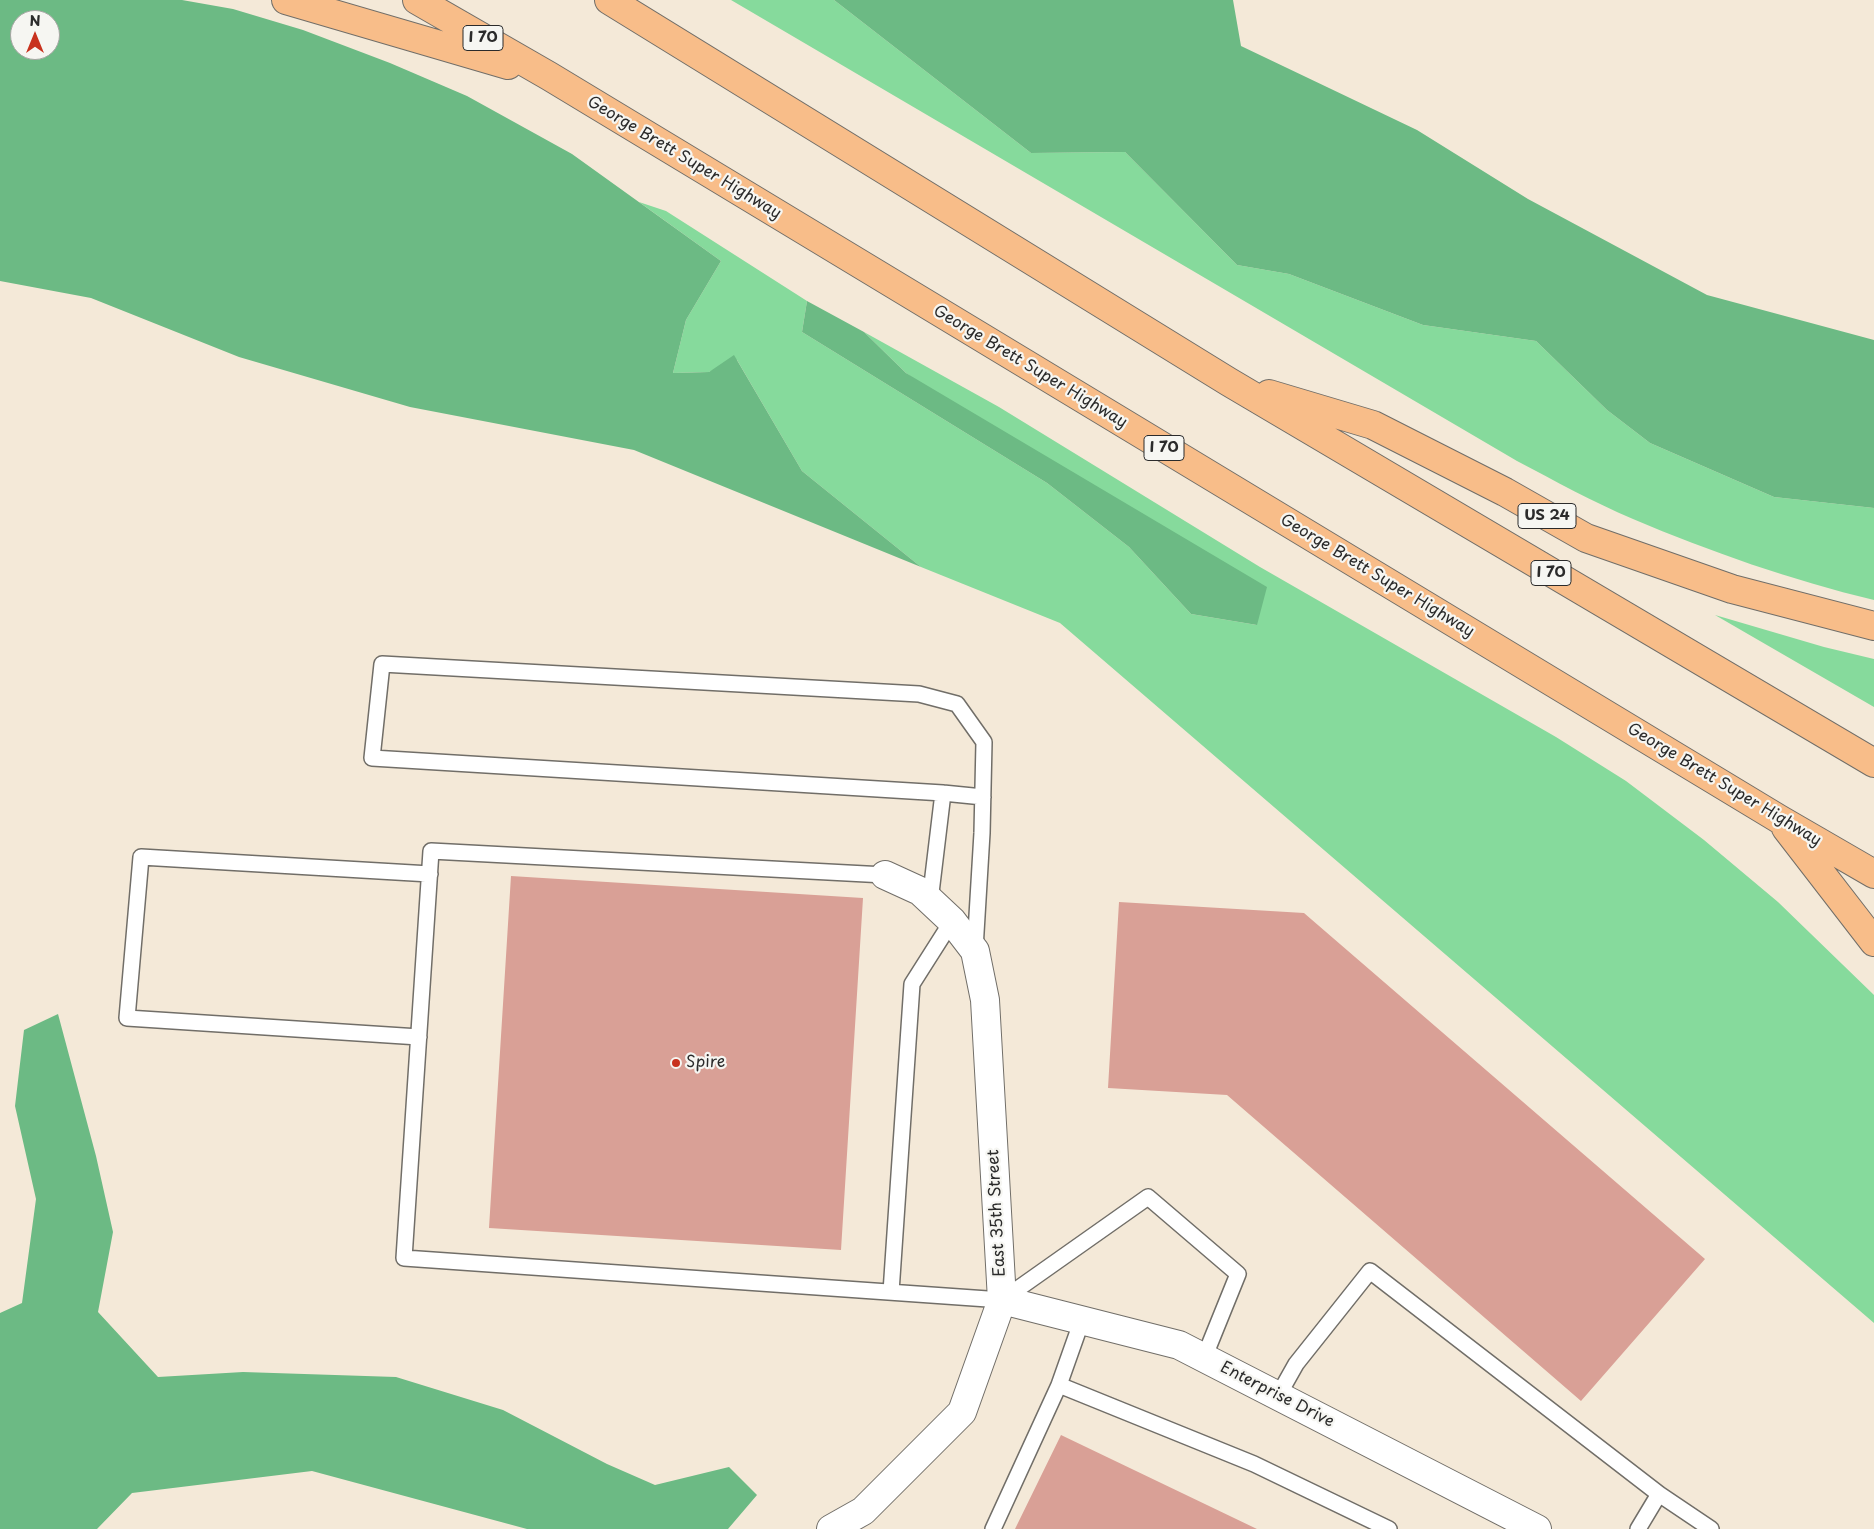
<!DOCTYPE html>
<style>
body{margin:0}
#map{position:relative;width:1874px;height:1529px;overflow:hidden;background:#f4e9d8;font-family:"Playpen Sans",sans-serif}
canvas{display:block}
.north{position:absolute;left:10px;top:10px;width:50px;height:50px;box-sizing:border-box;background:#f6f6f2;border:1px solid #a5a5a2;border-radius:50%;rotate:0deg;font-size:14px;font-weight:700;line-height:20px;text-align:center;color:#2b2b2b}
.north::after{content:'';display:block;margin:auto;width:18px;height:22px;background:#c8321e;clip-path:polygon(50% 0,100% 100%,50% 72%,0 100%)}
</style>
<div id="map">
<canvas width="1874" height="1529"></canvas>
<div class="north">N</div>
</div>
<script>
const g = document.querySelector('canvas').getContext('2d');
g.lineJoin = 'round';
function paint(path, color) {
  g.fillStyle = color;
  g.fill(path, 'evenodd');
}
function stroke(path, color, width, dash) {
  g.strokeStyle = color;
  g.lineWidth = width;
  g.lineCap = dash ? 'butt' : 'round';
  g.setLineDash(dash || []);
  g.stroke(path);
}
function label(font, color, halo, rows, align = 'center') {
  g.font = font + ' "Playpen Sans",sans-serif';
  g.lineWidth = 4.5;
  g.setLineDash([]);
  g.textBaseline = 'middle';
  g.strokeStyle = halo;
  g.fillStyle = color;
  for (const [text, x, y, turn = 0] of rows) {
    g.save();
    g.translate(x, y);
    g.rotate((+turn || 0) * Math.PI / 180);
    g.textAlign = isNaN(turn) ? turn : align;
    if (halo) g.strokeText(text, 0, 0);
    g.fillText(text, 0, 0);
    g.restore();
  }
}
paint(new Path2D(`
 M 731,0 L 834,0 L 1031,153 L 1125,152 L 1237,265 L 1289,274 L 1423,325 L 1536,341 L 1607,410 L 1650,443 L 1774,497 L 1874,508 L 1874,600 C 1791,580 1711,552 1633,519 C 1593,502 1555,481 1517,461 Z
 M 639,202 L 666,211 L 807,301 L 802,332 L 1047,483 L 1129,547 L 1191,614 L 1257,625 L 906,373 L 864,332 L 999,407 L 1260,567 L 1556,737 L 1626,781 L 1704,840 L 1778,902 L 1874,995 L 1874,1323 L 1060,623 L 921,567 L 802,471 L 737,360 L 709,372 L 673,373 L 686,320 L 721,261 Z
 M 1715,615 L 1824,647 L 1874,659 L 1874,707 Z`), '#86da9c');
paint(new Path2D(`
 M 0,0 L 182,0 L 233,9 L 303,30 L 390,63 L 467,96 L 572,154 L 721,261 L 686,320 L 673,373 L 709,372 L 734,355 L 802,471 L 921,567 L 634,450 L 410,407 L 239,357 L 91,298 L 0,281 ZM 20,20 L 50,20 L 50,50 L 20,50 Z
 M 834,0 L 1233,0 L 1241,46 L 1417,130 L 1528,199 L 1707,295 L 1874,340 L 1874,508 L 1774,497 L 1650,443 L 1607,410 L 1536,341 L 1423,325 L 1289,274 L 1237,265 L 1125,152 L 1031,153 Z
 M 807,301 L 864,332 L 906,373 L 1267,587 L 1257,625 L 1191,614 L 1129,547 L 1047,483 L 802,332 Z
 M 58,1014 L 96,1156 L 113,1232 L 98,1312 L 158,1377 L 243,1372 L 396,1377 L 503,1410 L 607,1464 L 655,1485 L 729,1467 L 757,1495 L 728,1529 L 527,1529 L 312,1471 L 132,1493 L 97,1529 L 0,1529 L 0,1313 L 22,1303 L 36,1199 L 15,1106 L 24,1030 Z`), '#6cba84');
paint(new Path2D(`
 M 511,876 L 863,898 L 841,1250 L 489,1228 Z
 M 1119,902 L 1304,913 L 1705,1259 L 1581,1401 L 1227,1095 L 1108,1088 Z
 M 1061,1435 L 1257,1529 L 1015,1529 Z`), '#d9a096');
const service = new Path2D(`
 M 943,793 L 983,797
 M 885,875 L 431,851 L 404,1258 L 1002,1300 L 1148,1197 L 1238,1274 L 1204,1358
 M 930,901 L 943,793 L 372,758 L 382,664 L 919,694 L 957,704 L 984,742 L 982,833 L 975,949
 M 419,1037 L 127,1018 L 141,857 L 430,874
 M 891,1292 L 912,984 L 952,921
 M 1082,1320 L 1059,1385 L 1254,1464 L 1389,1529
 M 1278,1396 L 1296,1364 L 1370,1271 L 1659,1494 L 1638,1529
 M 1659,1494 L 1711,1529
 M 993,1529 L 1059,1385`);
const minor = new Path2D(`
 M 1002,1300 L 1179,1345 L 1537,1529
 M 831,1529 L 863,1511 L 962,1412 L 1002,1300 L 985,1000 L 975,951 L 952,921 L 920,891 L 885,875`);
const motorway = new Path2D(`
 M 286,0 L 508,65
 M 417,0 L 549,76 L 1779,819 L 1874,874
 M 609,0 L 1229,382 L 1874,763
 M 1269,394 L 1373,425 L 1505,492 L 1586,538 L 1732,589 L 1874,626
 M 1786,828 L 1874,942`);
stroke(service, '#716e68', 18);
stroke(minor, '#716e68', 30);
stroke(motorway, '#716e68', 30);
stroke(service, '#fff', 15);
stroke(minor, '#fff', 28);
stroke(motorway, '#f8bd89', 28);
for (const [x, y, r, color] of [
 [676,1063,5,"#c8321e"]
]) {
  const dot = new Path2D();
  dot.arc(x, y, r, 0, 2 * Math.PI);
  g.fillStyle = color;
  g.fill(dot);
  stroke(dot, '#f6f6f2', 2);
}
for (const [x, y, w] of [
 [483,38,40],
 [1164,448,40],
 [1547,516,58],
 [1551,573,40]
]) {
  const box = new Path2D();
  box.roundRect(x - w / 2, y - 12.5, w, 25, 4);
  g.fillStyle = '#f6f6f2';
  g.fill(box);
  stroke(box, '#2b2b2b', 1);
}
label('bold 15px', '#2b2b2b', null, [
 ["I 70",483,38],
 ["I 70",1164,448],
 ["US 24",1547,516],
 ["I 70",1551,573]
]);
label('16px', '#2b2b2b', '#f6f6f2', [
 ["George Brett Super Highway",684,158,31],
 ["George Brett Super Highway",1030,367,31],
 ["George Brett Super Highway",1377,576,31],
 ["George Brett Super Highway",1724,785,31],
 ["East 35th Street",997,1213,-93],
 ["Enterprise Drive",1277,1395,27]
]);
label('16px', '#2b2b2b', '#f6f6f2', [
 ["Spire",686,1063]
], 'left');
</script>
